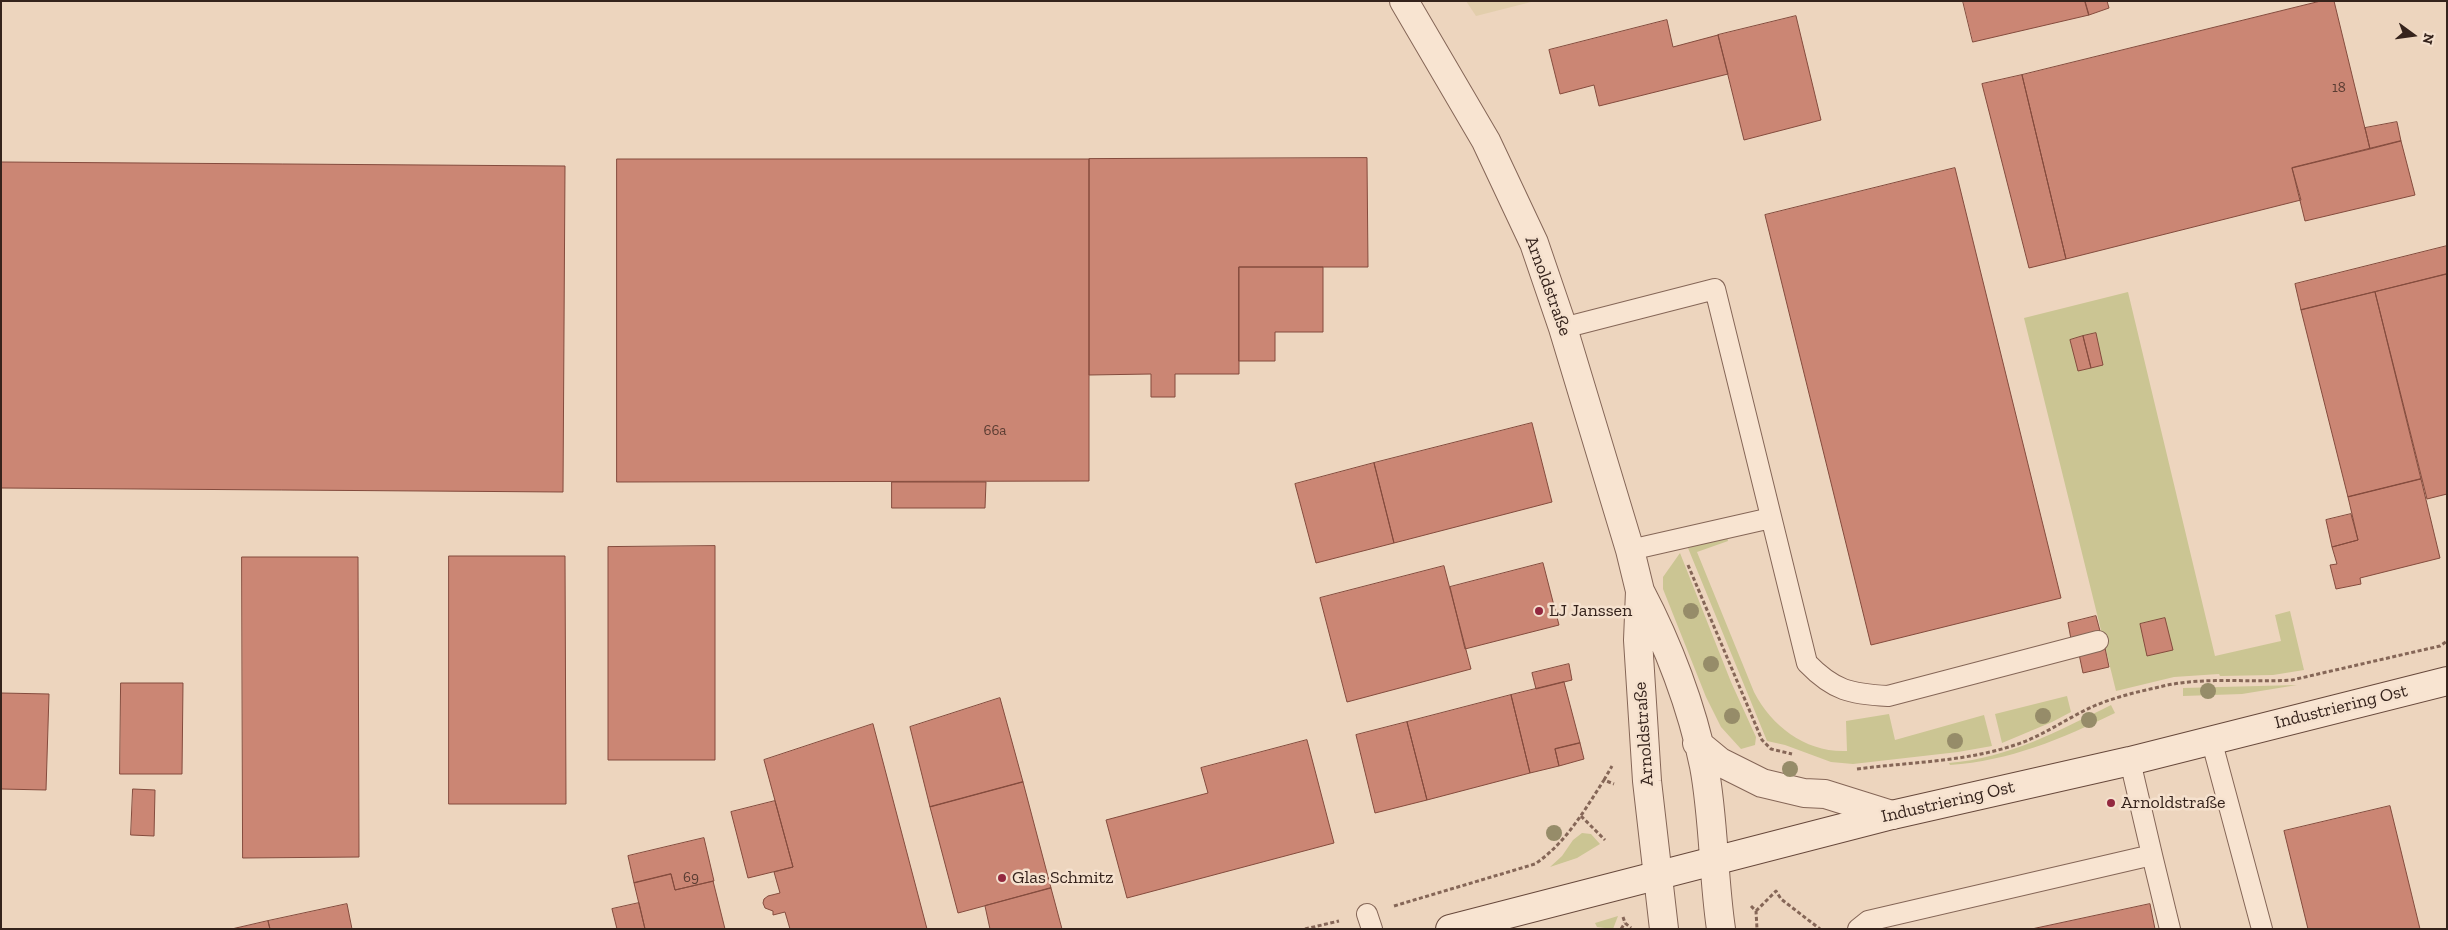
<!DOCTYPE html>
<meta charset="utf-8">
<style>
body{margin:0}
#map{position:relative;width:2448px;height:930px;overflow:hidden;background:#edd5be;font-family:"Zilla Slab",serif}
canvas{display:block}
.frame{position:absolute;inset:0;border:2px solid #35231c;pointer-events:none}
.north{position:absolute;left:2388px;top:10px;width:50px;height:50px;-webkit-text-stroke:4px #f5e1ce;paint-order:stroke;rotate:104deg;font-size:14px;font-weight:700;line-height:20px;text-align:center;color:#35231c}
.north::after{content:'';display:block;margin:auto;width:18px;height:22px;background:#35231c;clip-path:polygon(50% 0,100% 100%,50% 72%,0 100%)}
</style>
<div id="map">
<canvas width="2448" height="930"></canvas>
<div class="frame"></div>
<div class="north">N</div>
</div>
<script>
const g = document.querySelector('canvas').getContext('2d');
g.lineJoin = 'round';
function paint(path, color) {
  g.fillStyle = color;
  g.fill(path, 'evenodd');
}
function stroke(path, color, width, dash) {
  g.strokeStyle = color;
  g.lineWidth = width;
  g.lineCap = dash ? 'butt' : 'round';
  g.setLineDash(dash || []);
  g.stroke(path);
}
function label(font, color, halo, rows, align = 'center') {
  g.font = font + ' "Zilla Slab",serif';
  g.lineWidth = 5;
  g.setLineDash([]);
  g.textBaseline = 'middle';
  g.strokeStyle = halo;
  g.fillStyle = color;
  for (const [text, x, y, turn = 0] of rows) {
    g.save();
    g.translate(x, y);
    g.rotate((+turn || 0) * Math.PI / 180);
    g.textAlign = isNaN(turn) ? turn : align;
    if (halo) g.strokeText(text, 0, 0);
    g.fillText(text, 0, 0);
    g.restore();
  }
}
paint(new Path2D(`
 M 1466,1 L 1535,1 L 1476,16 Z`), '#e2ceac');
paint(new Path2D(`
 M 2128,292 L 2215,656 L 2281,641 L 2275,615 L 2290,611 L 2304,670 L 2273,675 L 2220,676 L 2219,674 L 2174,677 L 2116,691 L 2024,318 Z
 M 1723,537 L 1727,537 L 1728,541 L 1697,552 L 1754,692 C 1772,727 1807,753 1847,751 L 1846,721 L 1889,714 L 1895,740 L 1984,715 L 1992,746 L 1958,752 L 1853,764 L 1831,762 L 1785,745 L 1767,741 L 1688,548 Z
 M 1680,553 L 1731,682 L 1756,737 L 1755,745 L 1741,749 L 1721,727 L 1706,697 L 1663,589 L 1663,577 Z
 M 2297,685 L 2242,694 L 2183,696 L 2183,688 Z
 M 2067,696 L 2071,712 L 2052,722 L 2002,743 L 1995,714 Z
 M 2111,705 L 2115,713 C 2062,739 2009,761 1950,765 L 1949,763 C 2009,758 2058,731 2111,705 Z
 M 1582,833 L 1591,834 L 1600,844 L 1577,858 L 1550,867 L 1562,856 L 1573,840 Z
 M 1618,916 L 1613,929 L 1597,927 L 1595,923 Z`), '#cbc593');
const building = new Path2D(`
 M 1963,1 L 2085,1 L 2089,15 L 1973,42 Z
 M 2085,1 L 2107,1 L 2109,8 L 2089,15 Z
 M 2321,1 L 2334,1 L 2370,149 L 2292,168 L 2301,200 L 2066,259 L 2022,75 Z
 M 1796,16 L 1821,120 L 1744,140 L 1718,35 Z
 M 1667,20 L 1673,47 L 1718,35 L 1728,74 L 1599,106 L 1594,85 L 1560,94 L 1549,50 Z
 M 2022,75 L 2066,259 L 2029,268 L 1982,84 Z
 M 2397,122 L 2401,141 L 2370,149 L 2365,128 Z
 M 2401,141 L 2415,195 L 2305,221 L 2292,168 Z
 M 1367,158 L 1368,267 L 1239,267 L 1239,374 L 1175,374 L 1175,397 L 1151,397 L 1151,374 L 1089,375 L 1089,159 Z
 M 617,159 L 1089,159 L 1089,481 L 617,482 Z
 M 1,162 L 565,166 L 563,492 L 1,488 Z
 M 1955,168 L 2061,598 L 1871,645 L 1765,215 Z
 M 2447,246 L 2447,274 L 2301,310 L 2295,284 Z
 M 1239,267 L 1323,267 L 1323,332 L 1275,332 L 1275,361 L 1239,361 Z
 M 2447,274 L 2447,494 L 2427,499 L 2375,292 Z
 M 2375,292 L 2421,479 L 2348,497 L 2301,310 Z
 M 2096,333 L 2103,365 L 2091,368 L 2083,336 Z
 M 2083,336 L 2091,368 L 2078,371 L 2070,340 Z
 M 1532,423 L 1552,502 L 1394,543 L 1374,463 Z
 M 1374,463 L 1394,543 L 1316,563 L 1295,484 Z
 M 2421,479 L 2440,558 L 2360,578 L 2361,584 L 2336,589 L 2330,565 L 2337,564 L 2332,547 L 2358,540 L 2348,497 Z
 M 892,482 L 986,482 L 985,508 L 892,508 Z
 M 2351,514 L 2358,540 L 2332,547 L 2326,520 Z
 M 715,546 L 715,760 L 608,760 L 608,547 Z
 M 449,556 L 565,556 L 566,804 L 449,804 Z
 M 242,557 L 358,557 L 359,857 L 243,858 Z
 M 1543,563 L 1559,625 L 1465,649 L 1450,587 Z
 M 1444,566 L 1471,669 L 1347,702 L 1320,598 Z
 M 2096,616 L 2100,631 L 2071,639 L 2068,623 Z
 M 2165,618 L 2173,650 L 2147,656 L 2140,624 Z
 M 2105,648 L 2109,667 L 2083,673 L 2079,654 Z
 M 1569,664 L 1572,680 L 1536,689 L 1532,673 Z
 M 1564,682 L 1580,743 L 1555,749 L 1559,766 L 1530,773 L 1511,695 Z
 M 121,683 L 183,683 L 182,774 L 120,774 Z
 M 1,693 L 49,694 L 46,790 L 1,789 Z
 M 1511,695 L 1530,773 L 1427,800 L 1407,722 Z
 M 1000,698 L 1023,782 L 930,807 L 910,727 Z
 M 1407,722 L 1427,800 L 1375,813 L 1356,735 Z
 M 873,724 L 927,929 L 790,929 L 785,912 L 773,915 L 773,911 L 765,908 L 763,903 L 764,899 L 768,896 L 780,893 L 774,872 L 793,867 L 764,760 Z
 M 1307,740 L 1334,843 L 1127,898 L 1106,820 L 1208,793 L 1201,768 Z
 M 1580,743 L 1584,759 L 1559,766 L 1555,749 Z
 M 1023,782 L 1051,888 L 958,913 L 930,807 Z
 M 133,789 L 155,790 L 154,836 L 131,835 Z
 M 775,801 L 793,867 L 748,878 L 731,812 Z
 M 2390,806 L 2420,929 L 2308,929 L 2284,831 Z
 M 704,838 L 714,881 L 675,890 L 671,874 L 634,883 L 628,856 Z
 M 671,874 L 675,890 L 713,881 L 725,929 L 645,929 L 634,883 Z
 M 1051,888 L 1062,929 L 990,929 L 985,906 Z
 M 639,903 L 645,929 L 617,929 L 612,909 Z
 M 347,904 L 352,929 L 270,929 L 268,921 Z
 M 2150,904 L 2155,929 L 2032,929 Z
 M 268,921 L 270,929 L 232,929 Z`);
paint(building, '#cb8674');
stroke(building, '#844b3d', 1);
const lane = new Path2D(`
 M 1563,328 L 1715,289 L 1807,663 C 1834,691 1851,694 1888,696 L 2098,641
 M 1630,550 L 1771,518
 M 2211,739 L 2262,929
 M 2152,855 L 2170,929
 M 1367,914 L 1372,929
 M 1858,929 L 1868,921 L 2152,855 L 2130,761`);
const street = new Path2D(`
 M 1404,1 L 1486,141 L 1534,243 L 1563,328 L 1630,550 L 1640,591 L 1638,640 L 1647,781 L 1664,929
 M 1640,591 C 1668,644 1692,707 1704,766 C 1714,819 1713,875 1721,929
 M 1697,743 L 1720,762 L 1762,783 L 1804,793 L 1825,794 L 1892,815`);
const secondary = new Path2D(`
 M 1450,929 L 1892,815 L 2130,761 L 2447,681`);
stroke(lane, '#856657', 22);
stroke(street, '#856657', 30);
stroke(secondary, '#67483b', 30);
stroke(new Path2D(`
 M 1688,565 L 1762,740 L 1771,749 L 1792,754
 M 1857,769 C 1910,762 1964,762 2015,745 C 2043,736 2067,718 2094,706 C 2115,697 2137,692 2159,687 C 2203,676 2248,683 2292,680 L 2440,646 L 2447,641
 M 1604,780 L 1612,766
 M 1581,816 L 1605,840
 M 1394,906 L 1535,864 C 1566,843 1584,811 1604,780 L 1614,784
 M 1751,906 L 1756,911 L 1757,929
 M 1756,911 L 1776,891 L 1781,899 L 1820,929
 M 1623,917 L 1625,923 L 1631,928
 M 1305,929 L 1339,921
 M 1621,929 L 1625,923`), '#856657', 3, [4, 2.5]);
stroke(lane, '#f8e4d1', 20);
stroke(street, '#f8e4d1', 28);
stroke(secondary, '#f8e4d1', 28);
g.fillStyle = '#968c69';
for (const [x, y] of [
 [1691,611],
 [1711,664],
 [2208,691],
 [1732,716],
 [2043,716],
 [2089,720],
 [1955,741],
 [1790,769],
 [1554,833]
]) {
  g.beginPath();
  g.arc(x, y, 8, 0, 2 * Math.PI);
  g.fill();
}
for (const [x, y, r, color] of [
 [1539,611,5,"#93283f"],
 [2111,803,5,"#93283f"],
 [1002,878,5,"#93283f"]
]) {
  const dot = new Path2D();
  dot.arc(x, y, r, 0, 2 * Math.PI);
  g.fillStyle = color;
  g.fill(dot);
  stroke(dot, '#f5e1ce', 2);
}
label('15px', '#5a3c32', null, [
 ["18",2339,88],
 ["66a",995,431],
 ["69",691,878]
]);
label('18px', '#35231c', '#f5e1ce', [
 ["Arnoldstraße",1548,286,70],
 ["Industriering Ost",2341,707,-14],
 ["Arnoldstraße",1644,734,-94],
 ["Industriering Ost",1948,802,-13]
]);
label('18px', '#35231c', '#f5e1ce', [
 ["LJ Janssen",1549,611],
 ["Arnoldstraße",2121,803],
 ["Glas Schmitz",1012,878]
], 'left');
</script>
